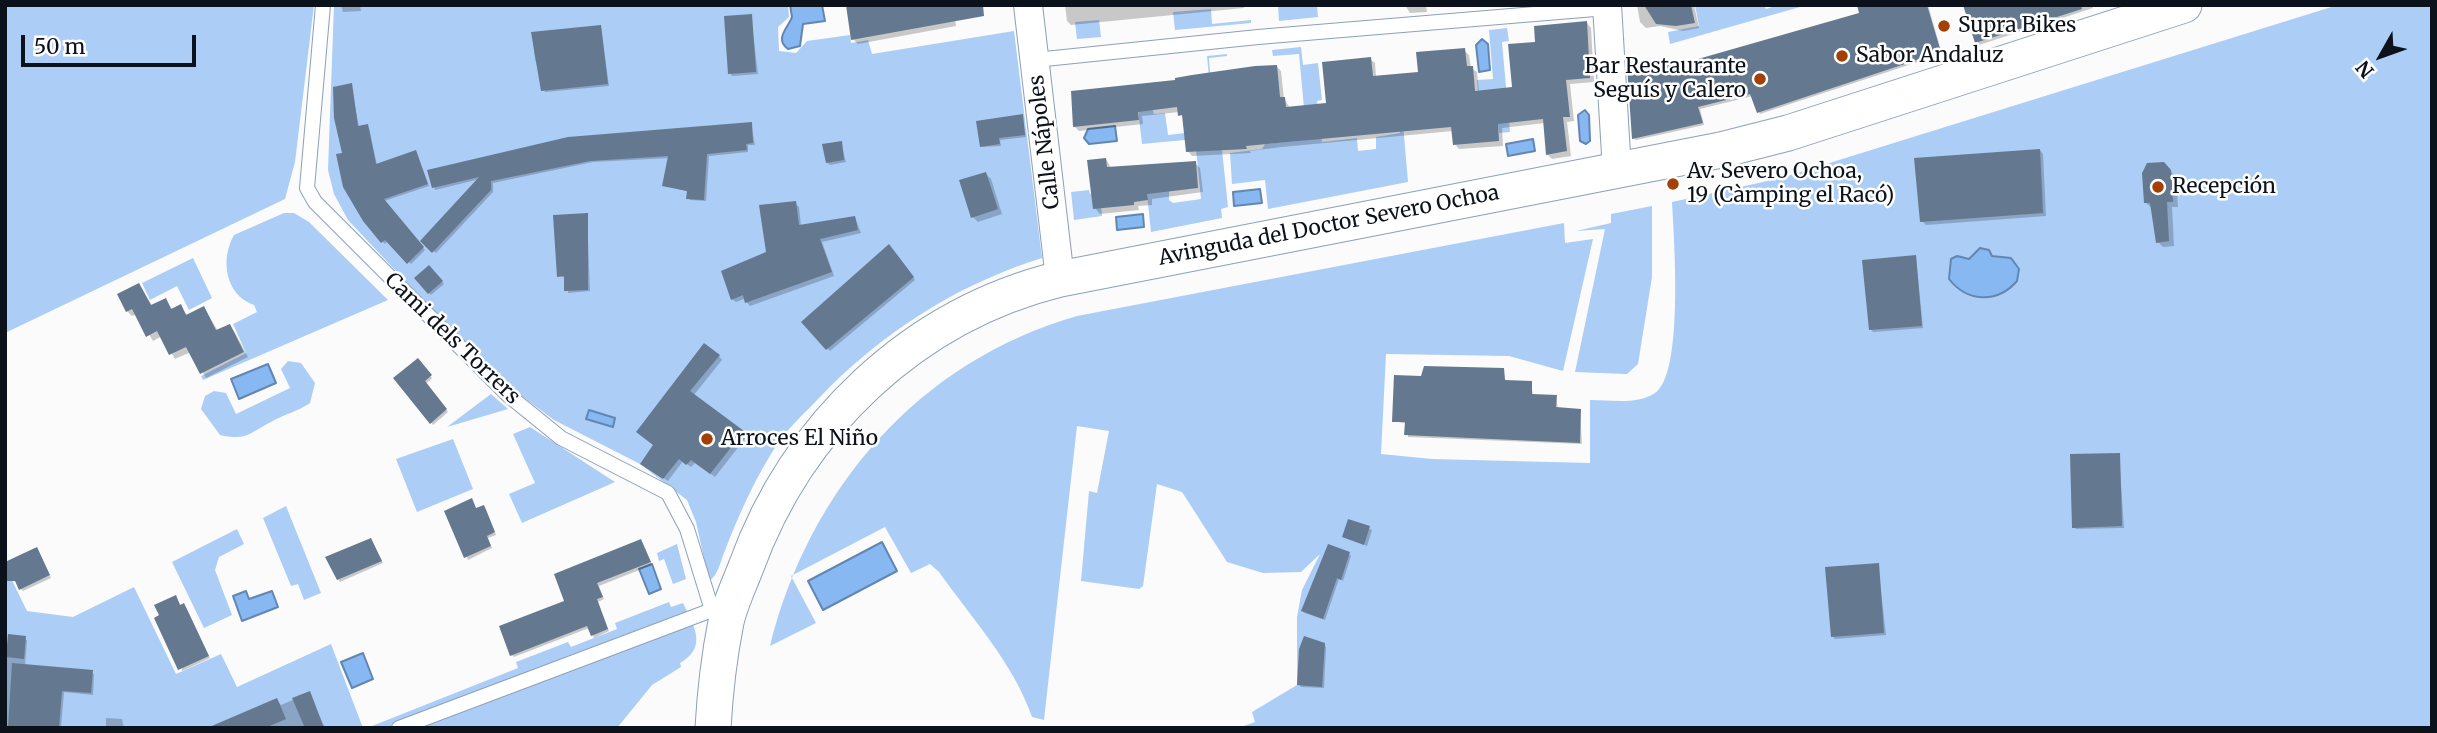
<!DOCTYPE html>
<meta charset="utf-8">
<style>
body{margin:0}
#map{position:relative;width:2437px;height:733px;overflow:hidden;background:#fbfbfb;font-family:Merriweather,serif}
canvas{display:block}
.frame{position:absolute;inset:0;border:7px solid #0b121b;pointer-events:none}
.north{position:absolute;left:2346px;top:21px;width:70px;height:70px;-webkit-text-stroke:5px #fff;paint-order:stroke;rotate:230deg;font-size:19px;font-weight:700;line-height:28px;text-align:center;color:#0b121b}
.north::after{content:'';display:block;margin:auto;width:24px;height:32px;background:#0b121b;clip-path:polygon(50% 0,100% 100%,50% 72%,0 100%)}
.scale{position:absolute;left:21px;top:35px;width:175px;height:32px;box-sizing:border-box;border:4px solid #0b121b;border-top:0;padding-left:9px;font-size:21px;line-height:24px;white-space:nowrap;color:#0b121b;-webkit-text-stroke:5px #fff;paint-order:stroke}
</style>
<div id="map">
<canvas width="2437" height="733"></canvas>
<div class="frame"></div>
<div class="north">N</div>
<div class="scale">50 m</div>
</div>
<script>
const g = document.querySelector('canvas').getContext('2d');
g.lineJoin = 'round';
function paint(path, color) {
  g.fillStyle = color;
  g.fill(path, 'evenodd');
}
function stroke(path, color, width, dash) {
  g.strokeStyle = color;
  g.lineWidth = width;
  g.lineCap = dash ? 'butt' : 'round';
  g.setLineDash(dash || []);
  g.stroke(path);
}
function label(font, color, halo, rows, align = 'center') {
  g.font = font + ' Merriweather,serif';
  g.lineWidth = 5;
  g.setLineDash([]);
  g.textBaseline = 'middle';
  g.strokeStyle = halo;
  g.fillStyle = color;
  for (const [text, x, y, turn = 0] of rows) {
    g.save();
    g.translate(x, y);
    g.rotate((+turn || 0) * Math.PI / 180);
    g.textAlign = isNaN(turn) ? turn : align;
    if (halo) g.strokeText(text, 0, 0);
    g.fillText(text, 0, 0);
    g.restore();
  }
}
paint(new Path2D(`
 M 5,5 L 314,5 L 295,162 L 285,199 L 5,333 Z
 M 334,5 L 788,5 L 789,17 L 778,27 L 779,51 L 796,53 L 807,41 L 850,35 L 851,43 L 868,40 L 872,54 L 1014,31 L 1042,258 C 956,285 881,333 818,399 C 805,413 789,427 778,443 C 756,476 738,516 724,553 C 720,563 718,575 709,581 L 696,522 L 687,500 L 640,464 L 554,420 L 523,397 L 475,355 L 348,220 L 334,194 L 328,170 Z
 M 1278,5 L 1317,5 L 1318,17 L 1279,21 Z
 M 1695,5 L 1764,5 L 1766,9 L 1778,5 L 1800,7 L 1670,44 L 1668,32 L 1699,26 Z
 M 2338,5 L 2432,5 L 2432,728 L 1238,728 L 1255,722 L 1252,712 L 1297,685 L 1297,617 L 1302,590 L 1320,554 L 1301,572 L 1263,573 L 1227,562 L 1182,492 L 1157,484 L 1143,586 L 1139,589 L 1081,581 L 1089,491 L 1097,493 L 1109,431 L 1077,426 L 1044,720 L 1032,717 C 1014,664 971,617 939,572 L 930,564 L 911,573 L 885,527 L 791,576 L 816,623 L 770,646 C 809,489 919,361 1077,316 L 1564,223 L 1565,243 L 1593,239 L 1563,371 L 1509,356 L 1386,354 L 1381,454 L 1432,459 L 1590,463 L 1590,400 C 1611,400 1637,405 1655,393 C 1684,374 1674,238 1672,202 L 1781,178 Z
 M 1211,9 L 1212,24 L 1251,20 L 1251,23 L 1175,30 L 1173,12 Z
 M 1099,20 L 1101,37 L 1077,39 L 1075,22 Z
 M 1507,28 L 1509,41 L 1502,42 L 1510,132 L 1499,133 L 1497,116 L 1480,118 L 1477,80 L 1493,79 L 1489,30 Z
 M 1301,47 L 1303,65 L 1318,63 L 1322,100 L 1317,101 L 1322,142 L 1357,138 L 1358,151 L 1376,149 L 1376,137 L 1400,133 L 1397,89 L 1400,89 L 1408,182 L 1268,209 L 1265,180 L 1232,184 L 1230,153 L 1262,149 L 1265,144 L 1307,140 L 1299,54 L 1273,56 L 1272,50 Z
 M 1227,54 L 1227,56 L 1209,58 L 1216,150 L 1222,150 L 1228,207 L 1221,209 L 1222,218 L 1151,232 L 1146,185 L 1169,190 L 1169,200 L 1173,203 L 1201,199 L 1195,139 L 1142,144 L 1138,109 L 1152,107 L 1154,114 L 1165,113 L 1168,135 L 1193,132 L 1212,108 L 1207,56 Z
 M 1089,190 L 1090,194 L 1100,192 L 1102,216 L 1074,220 L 1071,192 Z
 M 1652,206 L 1652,277 L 1638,364 L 1627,374 L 1575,372 L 1605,229 L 1576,231 L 1611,223 L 1611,214 Z
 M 284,213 L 294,213 L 309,222 L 388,300 L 203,380 L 201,376 L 246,353 L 233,324 L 257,312 L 254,305 C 225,295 220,259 234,235 Z
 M 193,258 L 212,298 L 189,310 L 177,286 L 150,300 L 142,283 Z
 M 288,361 L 301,363 L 315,383 L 310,403 C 297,412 284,414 271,422 C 249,433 247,441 220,435 L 201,409 L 205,396 L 214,391 L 226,393 L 236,414 L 290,388 L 281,369 Z
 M 491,394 L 508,409 L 447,427 Z
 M 530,427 L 615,482 L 522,523 L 509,494 L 535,483 L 513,434 Z
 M 453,439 L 473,489 L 417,512 L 396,459 Z
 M 286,506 L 321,593 L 304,600 L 298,584 L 291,586 L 263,518 Z
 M 237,529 L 244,544 L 219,557 L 215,570 L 232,615 L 204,628 L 172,562 Z
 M 677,544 L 686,579 L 673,584 L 664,559 L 659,561 L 657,553 Z
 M 5,566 L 27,611 L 73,617 L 134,587 L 176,674 L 221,654 L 237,687 L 331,644 L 363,728 L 5,728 Z
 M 669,602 L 671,607 L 683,603 C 694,626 708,647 680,663 L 681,667 L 652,685 L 617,728 L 367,728 L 518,668 L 516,662 L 568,642 L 571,647 L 617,629 L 615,623 Z`), '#accdf6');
const water = new Path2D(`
 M 790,5 L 822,5 L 825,21 L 803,24 L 800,46 L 788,49 C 774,39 788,28 792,17 Z
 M 1482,39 L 1488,44 L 1490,70 L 1479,72 L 1476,45 Z
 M 1585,110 L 1589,115 L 1590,141 L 1586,144 L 1580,141 L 1578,115 Z
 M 1115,126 L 1117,141 L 1089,144 L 1084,138 L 1088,129 Z
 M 1533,139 L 1535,151 L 1508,156 L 1506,144 Z
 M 1260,189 L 1262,203 L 1234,206 L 1233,192 Z
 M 1143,214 L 1144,227 L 1117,230 L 1116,217 Z
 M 1980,248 L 1989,250 L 1992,256 L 2011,258 L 2019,269 L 2017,281 C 1997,304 1967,302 1949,279 L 1951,259 L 1957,256 L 1969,259 Z
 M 268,364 L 276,383 L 239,399 L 231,379 Z
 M 589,410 L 615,418 L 613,427 L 586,419 Z
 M 882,542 L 897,571 L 823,610 L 808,581 Z
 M 652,564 L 661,589 L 649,594 L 639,569 Z
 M 246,591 L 249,599 L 272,591 L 278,607 L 242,621 L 233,596 Z
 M 363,653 L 373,679 L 352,688 L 341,662 Z`);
paint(water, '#87b8f2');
stroke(water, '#6286b2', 2);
paint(new Path2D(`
 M 341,5 L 360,5 L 361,11 L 343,12 Z
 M 953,5 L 956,26 L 858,44 L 853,39 Z
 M 1065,5 L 1244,5 L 1244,8 L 1071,25 L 1067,21 Z
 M 1405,5 L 1426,5 L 1427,12 L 1410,13 Z
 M 1637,5 L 1694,5 L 1699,28 L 1683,31 L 1660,26 L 1646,28 L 1640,22 Z
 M 1863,5 L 1928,5 L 1942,54 L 1760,114 L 1753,96 L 1700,109 L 1704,125 L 1636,140 L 1633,138 L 1653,62 L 1656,69 L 1698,60 L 1862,14 Z
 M 1965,5 L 2092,5 L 2093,8 L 1979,45 Z
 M 751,16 L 758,74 L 732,76 L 730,73 Z
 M 1587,23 L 1591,28 L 1594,82 L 1570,84 L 1574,121 L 1567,122 L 1571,156 L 1552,159 L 1547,154 L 1545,123 L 1502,128 L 1503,146 L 1459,149 L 1455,144 L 1453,131 L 1282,147 L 1250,151 L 1251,153 L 1192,156 L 1188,151 L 1184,119 L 1179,112 L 1142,116 L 1143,124 L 1079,131 L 1074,126 L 1177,82 L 1277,67 L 1281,71 L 1284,99 L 1290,108 L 1328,105 L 1370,59 L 1375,63 L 1376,77 L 1420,74 L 1464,50 L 1469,55 L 1471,68 L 1477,72 L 1479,93 L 1514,88 L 1537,44 Z
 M 601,27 L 609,86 L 545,92 L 535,59 L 532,33 Z
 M 351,85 L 359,127 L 369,128 L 377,165 L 415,152 L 429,186 L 384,201 L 425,250 L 411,264 L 388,241 L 385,244 L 364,220 L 344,154 Z
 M 1022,116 L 1026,137 L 1000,140 L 1001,146 L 982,147 Z
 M 751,124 L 755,145 L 748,145 L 748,152 L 709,156 L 706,201 L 690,200 L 689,192 L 664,185 L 670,158 L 593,162 L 493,183 L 493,192 L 436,253 L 422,241 L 480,179 L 435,190 L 429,171 Z
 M 841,143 L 846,162 L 830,165 L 827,162 Z
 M 2040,150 L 2043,154 L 2046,216 L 1926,225 L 1922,221 Z
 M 1106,159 L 1111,168 L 1195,163 L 1200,168 L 1203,192 L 1152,199 L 1152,205 L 1138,206 L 1139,210 L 1100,214 L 1095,208 Z
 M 2163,163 L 2176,177 L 2178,207 L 2172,207 L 2174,246 L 2163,247 L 2158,242 L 2153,209 L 2146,203 Z
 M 986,174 L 991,179 L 1002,214 L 978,222 L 973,217 Z
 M 795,203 L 799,207 L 801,226 L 855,217 L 861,233 L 822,242 L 834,276 L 750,306 L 744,299 L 736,302 L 732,299 L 768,253 Z
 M 587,215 L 590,291 L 568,293 L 566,278 L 559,276 Z
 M 891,248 L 915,280 L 830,351 L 803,322 Z
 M 1916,257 L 1923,328 L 1873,332 L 1871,329 Z
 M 429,267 L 444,284 L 431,295 L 416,279 Z
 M 139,285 L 153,307 L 166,300 L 173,310 L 180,306 L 188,316 L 204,308 L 218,331 L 229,326 L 234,331 L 248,357 L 206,378 L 191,352 L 175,359 L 162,336 L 153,341 L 137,314 L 132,316 L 127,311 Z
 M 719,356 L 722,360 L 693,396 L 747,436 L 715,477 L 695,463 L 691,467 L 683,461 L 668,481 L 646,467 L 655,446 L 638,432 Z
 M 417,360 L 432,378 L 426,384 L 448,412 L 433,425 L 395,378 Z
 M 1503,370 L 1506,382 L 1531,383 L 1533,395 L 1556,396 L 1558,409 L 1580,410 L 1582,444 L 1408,437 L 1407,424 L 1394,421 L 1423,378 Z
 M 2119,454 L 2124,528 L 2076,529 L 2074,527 Z
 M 486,509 L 496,535 L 488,538 L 492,548 L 468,560 L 446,512 Z
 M 1349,521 L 1372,530 L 1367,546 L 1344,536 Z
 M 371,540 L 383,563 L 340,582 L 338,579 Z
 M 641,541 L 652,565 L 599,586 L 604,599 L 598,602 L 609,631 L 594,638 L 589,628 L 514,657 L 512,655 Z
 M 38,551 L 51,578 L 23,591 L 21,589 Z
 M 1349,554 L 1351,556 L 1343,581 L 1339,579 L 1325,620 L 1305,613 L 1303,611 Z
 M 1878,565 L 1886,635 L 1835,639 L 1833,636 Z
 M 176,597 L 181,606 L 186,607 L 210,658 L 182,671 Z
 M 10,636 L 27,640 L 25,666 L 94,674 L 93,695 L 64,692 L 61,728 L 5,728 L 5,672 Z
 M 1324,644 L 1326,647 L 1324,688 L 1301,687 L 1299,684 Z
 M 309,693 L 325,728 L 212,728 L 277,700 L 281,705 Z
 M 106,718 L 122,719 L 124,728 L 106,728 Z`), '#0003');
paint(new Path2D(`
 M 846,5 L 983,5 L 984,16 L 851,40 Z
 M 1644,5 L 1691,5 L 1695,23 L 1676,26 L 1656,24 Z
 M 1857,5 L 1927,5 L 1941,52 L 1757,113 L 1750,94 L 1698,107 L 1703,123 L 1632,139 L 1627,66 L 1654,60 L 1655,68 L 1698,59 L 1859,13 Z
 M 1963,5 L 2081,5 L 2082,9 L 1975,43 Z
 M 752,14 L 756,72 L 728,74 L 724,16 Z
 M 1587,21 L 1590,78 L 1566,80 L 1570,117 L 1563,117 L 1567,151 L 1546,155 L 1543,119 L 1498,124 L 1499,141 L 1453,145 L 1451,127 L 1277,143 L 1246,146 L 1247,149 L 1186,152 L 1182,115 L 1178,116 L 1177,107 L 1138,112 L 1139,120 L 1073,127 L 1071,91 L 1175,80 L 1175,78 L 1192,75 L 1255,66 L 1277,65 L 1280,97 L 1285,97 L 1286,107 L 1326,103 L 1322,62 L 1371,57 L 1373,76 L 1418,72 L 1416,52 L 1465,48 L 1467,66 L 1473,66 L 1475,91 L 1512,87 L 1508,44 L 1535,42 L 1534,26 Z
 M 601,25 L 608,84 L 541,91 L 531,32 Z
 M 352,83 L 358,126 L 368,124 L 376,164 L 416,150 L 428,184 L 384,199 L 424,247 L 407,264 L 385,240 L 381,243 L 363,221 L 343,187 L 336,154 L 342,153 L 334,118 L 333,87 Z
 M 1023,114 L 1025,135 L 999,138 L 1000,144 L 980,147 L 976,121 Z
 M 752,122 L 753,143 L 746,144 L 747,150 L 707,154 L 704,200 L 686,199 L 687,191 L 662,186 L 668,156 L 590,161 L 491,181 L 491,190 L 432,253 L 420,241 L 479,177 L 432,188 L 427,170 L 568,137 Z
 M 842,141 L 844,160 L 826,163 L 822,144 Z
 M 2040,149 L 2043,213 L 1920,222 L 1914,158 Z
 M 1106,158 L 1107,167 L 1196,161 L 1198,188 L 1147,194 L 1148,200 L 1134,202 L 1134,205 L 1093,209 L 1087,160 Z
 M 2164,162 L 2171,170 L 2173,202 L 2167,202 L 2169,241 L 2156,243 L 2150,203 L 2144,203 L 2142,173 L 2147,163 Z
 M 986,172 L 998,209 L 971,218 L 959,180 Z
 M 796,201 L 799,225 L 855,216 L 858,230 L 820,239 L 832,272 L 745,303 L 743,295 L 731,300 L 721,271 L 766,252 L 759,205 Z
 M 588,213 L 588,290 L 564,291 L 564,276 L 557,277 L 553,215 Z
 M 889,244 L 914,277 L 826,350 L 801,322 Z
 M 1916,255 L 1922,326 L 1869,330 L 1862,260 Z
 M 429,265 L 443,281 L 428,294 L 414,278 Z
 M 139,283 L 151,305 L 166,298 L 171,309 L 181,304 L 186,315 L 204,306 L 216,330 L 230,324 L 244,352 L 200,374 L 186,347 L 169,355 L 157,331 L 146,337 L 132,309 L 126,312 L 117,294 Z
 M 704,343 L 720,355 L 690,391 L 744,431 L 710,474 L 691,460 L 686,465 L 679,459 L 663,479 L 640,464 L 653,445 L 636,432 Z
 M 418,358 L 432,375 L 425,381 L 447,409 L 430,424 L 393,378 Z
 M 1424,366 L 1504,368 L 1505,380 L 1532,381 L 1532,394 L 1557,395 L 1556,407 L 1581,409 L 1580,443 L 1404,435 L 1405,422 L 1392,422 L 1394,375 L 1421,376 Z
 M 2120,453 L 2122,526 L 2072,528 L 2070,454 Z
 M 472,498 L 476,508 L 484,505 L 495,532 L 487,536 L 491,546 L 464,558 L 444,511 Z
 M 1348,519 L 1370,526 L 1364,545 L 1342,537 Z
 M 371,538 L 382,561 L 337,580 L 325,557 Z
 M 641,539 L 651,562 L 597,583 L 603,597 L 597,599 L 608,629 L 591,636 L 587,626 L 510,656 L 499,626 L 564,601 L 554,574 Z
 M 1328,544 L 1350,552 L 1341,580 L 1337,578 L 1323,619 L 1301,611 Z
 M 37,547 L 50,575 L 19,590 L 15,581 L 5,581 L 5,562 Z
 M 1879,563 L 1884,633 L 1831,637 L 1825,567 Z
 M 176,595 L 180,605 L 184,603 L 209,656 L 178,670 L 154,618 L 159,615 L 154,605 Z
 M 8,634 L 26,636 L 24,659 L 6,657 Z
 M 1304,636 L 1325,643 L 1322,687 L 1297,685 L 1299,649 Z
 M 12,663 L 93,670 L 91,693 L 62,691 L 59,728 L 8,728 Z
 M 310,691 L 318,712 L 324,728 L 305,728 L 292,698 Z
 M 277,698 L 286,719 L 265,728 L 207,728 Z`), '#64788f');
const service = new Path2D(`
 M 323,5 L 307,188 L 315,202 L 508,395 L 561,438 L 668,493 L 687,529 L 712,610
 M 1035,60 L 1258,37 L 1607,8
 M 399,728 L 712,610 L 719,616`);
const minor = new Path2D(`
 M 1028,5 L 1060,279
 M 1607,5 L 1617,171`);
const tertiary = new Path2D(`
 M 713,728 C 715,693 719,657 726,622 C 730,604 739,585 746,567 C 797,426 913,315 1060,279 L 1721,150 L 1788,133 L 2184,5`);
stroke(service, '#8ca0b9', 16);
stroke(minor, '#8ca0b9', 30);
stroke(tertiary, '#8ca0b9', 37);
stroke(service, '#fff', 14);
stroke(minor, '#fff', 28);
stroke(tertiary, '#fff', 35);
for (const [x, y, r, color] of [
 [1944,26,7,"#a34006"],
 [1842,56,7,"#a34006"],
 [1760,79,7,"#a34006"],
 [1673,184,7,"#a34006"],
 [2158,187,7,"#a34006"],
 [707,439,7,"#a34006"]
]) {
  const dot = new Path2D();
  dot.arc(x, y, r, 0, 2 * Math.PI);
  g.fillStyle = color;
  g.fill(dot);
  stroke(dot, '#fff', 2.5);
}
label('21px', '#0b121b', '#fff', [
 ["Supra Bikes",1958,26],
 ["Sabor Andaluz",1856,56],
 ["Bar Restaurante",1746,67,"right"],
 ["Seguís y Calero",1746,91,"right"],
 ["Av. Severo Ochoa,",1687,172],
 ["19 (Càmping el Racó)",1687,196],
 ["Recepción",2172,187],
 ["Arroces El Niño",721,439]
], 'left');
label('21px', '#0b121b', '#fff', [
 ["Calle Nápoles",1045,142,-97],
 ["Avinguda del Doctor Severo Ochoa",1329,226,-11],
 ["Cami dels Torrers",452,339,44]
]);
</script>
